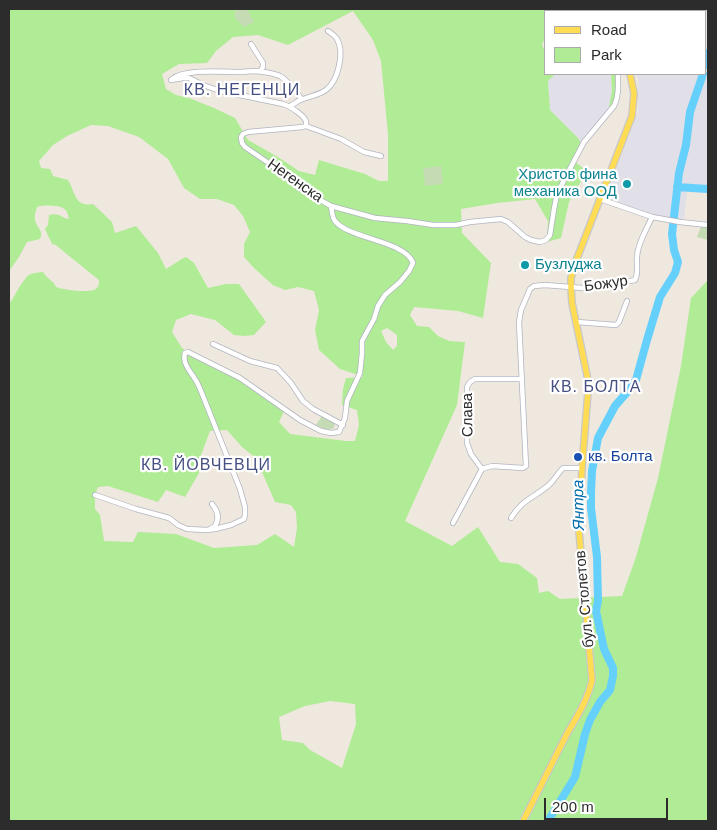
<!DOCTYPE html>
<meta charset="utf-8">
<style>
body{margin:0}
#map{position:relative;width:717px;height:830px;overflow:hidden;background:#efe8de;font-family:Arial,sans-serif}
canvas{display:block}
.frame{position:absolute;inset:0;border:10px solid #2c2c2c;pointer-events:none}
.legend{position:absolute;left:544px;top:10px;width:162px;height:65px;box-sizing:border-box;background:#fff;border:1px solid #ababab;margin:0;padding:6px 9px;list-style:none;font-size:15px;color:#2c2c2c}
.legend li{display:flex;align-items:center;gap:10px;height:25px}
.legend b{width:25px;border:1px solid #ababab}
.scale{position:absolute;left:544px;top:798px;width:124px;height:22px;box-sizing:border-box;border:2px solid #2c2c2c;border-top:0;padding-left:6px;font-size:15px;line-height:18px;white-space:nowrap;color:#2c2c2c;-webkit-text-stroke:4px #fff;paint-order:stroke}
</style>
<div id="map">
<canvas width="717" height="830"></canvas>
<div class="frame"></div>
<ul class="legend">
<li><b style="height:6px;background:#ffdc53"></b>Road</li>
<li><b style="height:14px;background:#b0eb95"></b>Park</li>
</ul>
<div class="scale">200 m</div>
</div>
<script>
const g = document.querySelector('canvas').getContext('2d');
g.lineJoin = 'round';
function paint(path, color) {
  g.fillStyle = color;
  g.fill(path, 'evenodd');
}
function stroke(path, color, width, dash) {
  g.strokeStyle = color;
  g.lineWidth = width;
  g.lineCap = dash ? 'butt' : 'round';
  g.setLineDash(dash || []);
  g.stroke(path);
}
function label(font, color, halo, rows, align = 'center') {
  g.font = font + ' Arial,sans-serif';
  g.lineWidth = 4.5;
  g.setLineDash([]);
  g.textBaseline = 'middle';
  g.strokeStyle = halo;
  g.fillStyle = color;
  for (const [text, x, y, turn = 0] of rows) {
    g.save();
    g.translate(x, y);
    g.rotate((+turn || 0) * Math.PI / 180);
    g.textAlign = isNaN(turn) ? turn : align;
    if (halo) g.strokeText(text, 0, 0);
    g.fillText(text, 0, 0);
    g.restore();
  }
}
paint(new Path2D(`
 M 624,9 L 708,9 L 708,193 L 687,192 L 684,219 L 655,218 L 606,197 L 638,112 L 638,79 L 636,74 L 706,74 L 706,11 L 624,11 Z
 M 555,74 L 611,74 L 612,91 L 609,107 L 614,106 L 581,143 L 578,138 L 550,110 L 548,81 Z`), '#e1dfe7');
paint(new Path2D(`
 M 9,9 L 236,9 L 235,18 L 253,22 L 247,9 L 546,9 L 546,37 L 542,44 L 546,55 L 546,74 L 555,74 L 548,81 L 550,110 L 578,138 L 581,143 L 574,161 L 587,171 L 569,202 L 561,238 L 547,242 L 548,221 L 535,199 L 497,203 L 461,209 L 462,233 L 491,263 L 483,318 L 458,311 L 414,307 L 410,315 L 417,326 L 429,327 L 438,336 L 449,341 L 465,342 L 457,405 L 405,521 L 452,546 L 478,527 L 500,562 L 518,564 L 537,578 L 539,593 L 548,591 L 560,599 L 622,596 L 636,557 L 658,478 L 681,366 L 691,298 L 708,280 L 708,821 L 9,821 L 9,304 C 15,297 23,277 31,274 C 34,273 39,272 43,272 C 47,279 54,281 56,287 C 64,290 91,294 97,288 C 99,285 99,283 99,280 L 63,251 L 56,245 L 52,244 C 50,239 47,234 45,229 L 48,225 L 49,215 C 61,212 60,218 69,219 C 68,215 67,210 63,208 C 57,205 43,205 37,207 C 36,211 34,216 35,220 C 37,229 44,230 40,239 L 27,242 L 19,257 L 9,271 ZM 353,11 L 373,40 L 381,61 L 388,134 L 388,181 L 379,181 L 365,174 L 319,160 L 315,175 L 299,171 L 278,157 L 248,140 L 235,118 L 214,108 L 189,98 L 176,95 L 166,89 L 162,74 L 179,64 L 207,63 L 216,51 L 233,37 L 258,35 L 288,45 ZM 91,125 L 108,126 L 139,137 L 168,159 L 184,188 L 200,199 L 217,199 L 234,205 L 243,216 L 250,232 L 244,244 L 244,257 L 254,268 L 273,285 L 285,290 L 298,287 L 314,291 L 319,310 L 315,330 L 319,350 L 340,369 L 364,377 L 346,378 L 343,389 L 342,405 L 357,410 L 359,425 L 355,441 L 346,441 L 290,434 L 279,422 L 285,409 L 240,378 L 188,352 L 182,348 L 172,332 L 176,320 L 191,314 L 215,320 L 234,335 L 243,336 L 254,335 L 266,322 L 239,284 L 226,284 L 208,288 L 194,263 L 186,257 C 179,260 173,265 166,269 L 158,253 L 136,226 L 115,233 L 112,222 L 93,204 C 74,207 76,193 68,180 L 53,176 L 50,169 L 41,168 L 39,161 L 53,145 L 67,136 ZM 387,328 L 397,335 L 397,346 L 393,350 L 386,342 L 381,331 ZM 227,430 L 242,447 L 256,458 L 275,502 L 291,505 L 296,512 L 297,528 L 294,547 L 275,534 L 257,545 L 214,548 L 176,534 L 138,532 L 133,542 L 104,541 L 100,515 L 95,509 L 95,495 L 98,487 L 108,486 L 158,502 L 166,490 L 185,497 L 199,473 L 201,455 L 210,431 ZM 330,701 L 355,704 L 356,724 L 342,768 L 310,750 L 303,743 L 282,740 L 279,717 L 305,706 Z
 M 611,74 L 618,74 L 614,106 L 609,107 L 612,91 Z`), '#b0eb95');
paint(new Path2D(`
 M 236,9 L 247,9 L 254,22 L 244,27 L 235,18 Z
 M 441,166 L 443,184 L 425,186 L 423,168 Z
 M 701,226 L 708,227 L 708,240 L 697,237 Z
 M 322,416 L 335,423 L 334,428 L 327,430 L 316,425 Z`), '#c5dbb3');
stroke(new Path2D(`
 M 706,65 L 708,53
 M 677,187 L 708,189
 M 548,821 L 575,777 L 585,734 L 590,720 L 600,702 L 610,690 L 613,676 L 613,668 L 604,649 L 596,611 L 598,601 L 597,557 L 591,508 L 591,492 L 592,471 L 598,438 L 615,406 L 629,390 L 636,380 L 647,340 L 660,297 L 675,273 L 678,262 L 674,250 L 672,234 L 679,173 L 686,145 L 690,112 L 703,74`), '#66d0fc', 8);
const minor = new Path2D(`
 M 251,44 L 263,63 L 263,67 L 260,71
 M 172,79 C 184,69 222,72 238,72 C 244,72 251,71 257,71 C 264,72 274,73 280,76 C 287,80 298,93 301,99
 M 171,80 L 183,78 L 189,78 L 203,85 L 220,91 L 283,104 C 289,106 309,117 306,125 C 305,126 304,127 303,127 L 248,132 L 243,134 L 241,137 L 242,143 L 245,147 L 270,164 L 287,177 L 297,187 L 331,206 L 375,218 L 407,221 L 433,225 L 456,225 L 470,222 L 501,219 L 508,222 L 525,237 L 531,240 L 540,242 L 546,240 L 550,235 L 554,209 L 557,194 L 574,161 L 584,142 L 614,106 C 619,96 618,85 618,74
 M 290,106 C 294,104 299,100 303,99 C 311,96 319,95 326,90 C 338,81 345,52 337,39 C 335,36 331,33 328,31
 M 306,126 L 341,139 L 364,152 L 381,156
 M 600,199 L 652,217 L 680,222 L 708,225
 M 577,322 L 616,325 L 619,322 L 627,301
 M 213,344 L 250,361 L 277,368 L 291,383 L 303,401 L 313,409 L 343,425
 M 482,469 L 471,454 L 467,443 L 467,387 L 470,382 L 475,379 L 522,379
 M 95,495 L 136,509 L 169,518 L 178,525 L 187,529 L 206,530 L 215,529 L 231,525 L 244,519 L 245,515 L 245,507 L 240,489 L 201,391 C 199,387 198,383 195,379 C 190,371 182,363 185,353 L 188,352 L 240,378 L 300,420 L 321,431 L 331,433 L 339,432 L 345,418 L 347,401 L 360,373 L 362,353 L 362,341 L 374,319 L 378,306 L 385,295 L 400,282 L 409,271 L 413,263 C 406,241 349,239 335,221 C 332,217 332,211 331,206
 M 511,518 C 522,499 536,497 550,484 C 555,479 558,473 563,468 L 582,468
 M 453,523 L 482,469 L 492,466 L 523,468 L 526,466 L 519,322 L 521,310 L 530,289 L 534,286 L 545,285 L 583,288 L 621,281 L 630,281 L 635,280 C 639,273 636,264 637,256 C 638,242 647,229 652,217
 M 210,529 L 215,526 C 220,518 218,511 212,504`);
const major = new Path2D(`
 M 589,9 L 591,11
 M 619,11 L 619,9
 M 523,821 C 538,792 553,761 568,732 C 578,715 588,699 592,680 L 579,531 L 582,468 L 588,391 L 588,380 L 572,303 L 571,287 L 571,278 L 576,261 L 632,116 L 634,93 L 630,74`);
stroke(minor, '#b1b4c1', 6);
stroke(major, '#c8c8c8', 8);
stroke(minor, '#fff', 4.5);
stroke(major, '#ffdc53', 5.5);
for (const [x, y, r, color] of [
 [627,184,5,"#0f9aa8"],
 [525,265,5,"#0f9aa8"],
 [578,457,5,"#1a4fb4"]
]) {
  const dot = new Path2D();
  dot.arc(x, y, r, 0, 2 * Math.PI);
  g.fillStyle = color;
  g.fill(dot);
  stroke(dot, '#fff', 2);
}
label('15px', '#0d838f', '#fff', [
 ["Христов фина",617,175],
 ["механика ООД",617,192],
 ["Бузлуджа",535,265,"left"]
], 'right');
label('15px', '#2c2c2c', '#fff', [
 ["Негенска",295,181,35],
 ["Божур",606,284,-8],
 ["Слава",468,415,-91],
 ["бул. Столетов",585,599,-95]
]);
label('15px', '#164399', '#fff', [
 ["кв. Болта",588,457]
], 'left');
g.letterSpacing = '1px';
label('16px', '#475083', '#fff', [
 ["КВ. НЕГЕНЦИ",242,91],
 ["КВ. БОЛТА",596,388],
 ["КВ. ЙОВЧЕВЦИ",206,466]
]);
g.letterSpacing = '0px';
label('italic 16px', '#006dad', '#fff', [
 ["Янтра",579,505,-91]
]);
</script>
